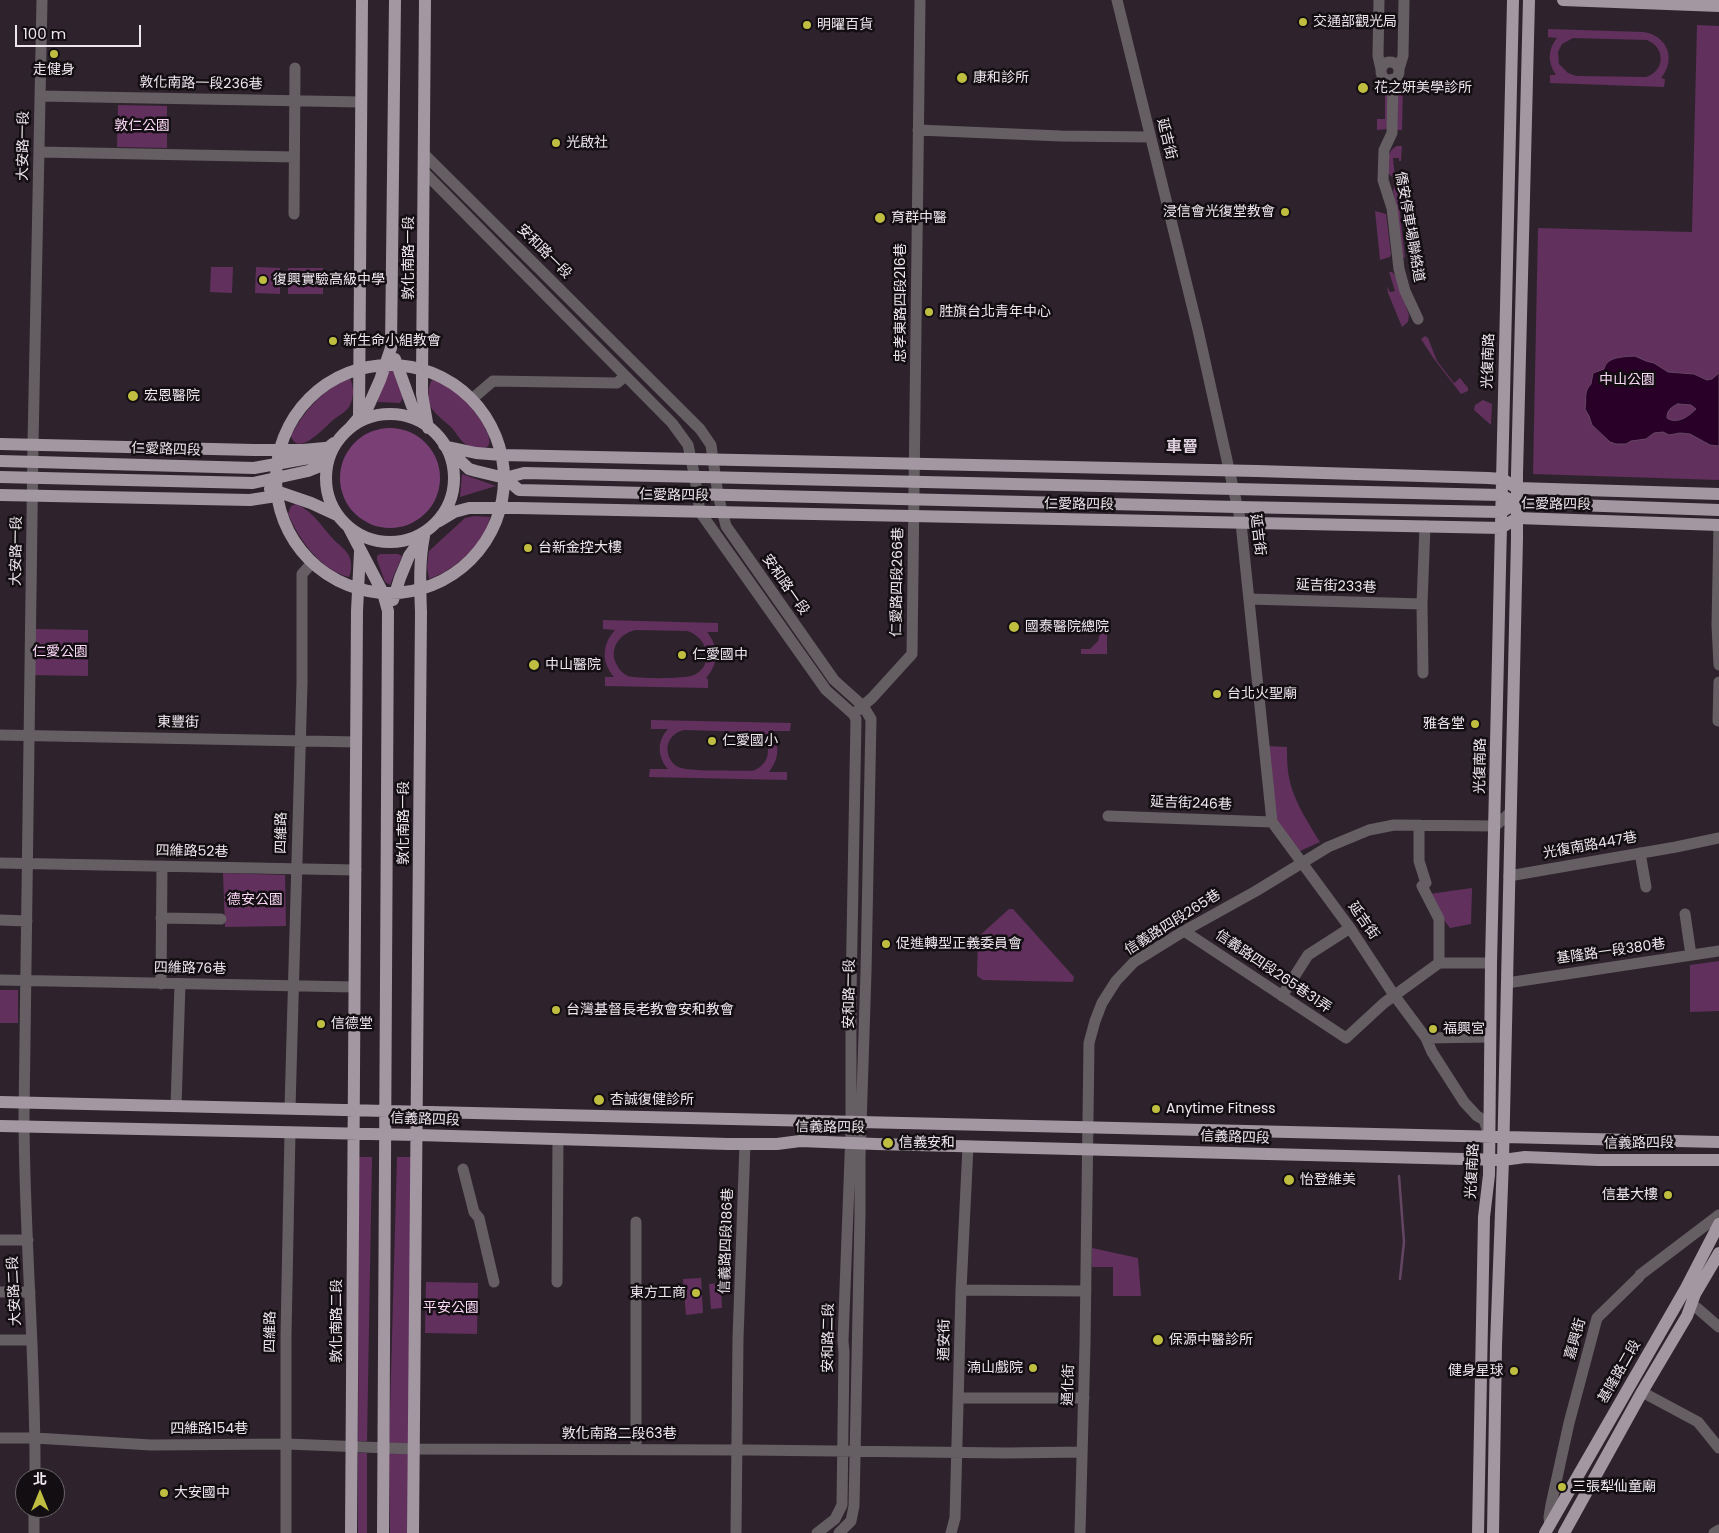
<!DOCTYPE html>
<meta charset="utf-8">
<style>
body{margin:0}
#map{position:relative;width:1719px;height:1533px;overflow:hidden;background:#2e232c;font-family:Poppins,"Noto Sans TC",sans-serif}
canvas{display:block}
.north{position:absolute;left:15px;top:1468px;width:50px;height:50px;box-sizing:border-box;background:#130e12;border:1px solid #6b646a;border-radius:50%;rotate:0deg;font-size:14px;font-weight:700;line-height:20px;text-align:center;color:#eee6ed}
.north::after{content:'';display:block;margin:auto;width:18px;height:22px;background:#bfbe41;clip-path:polygon(50% 0,100% 100%,50% 72%,0 100%)}
.scale{position:absolute;left:15px;top:25px;width:126px;height:22px;box-sizing:border-box;border:2px solid #eee6ed;border-top:0;padding-left:6px;font-size:15px;line-height:18px;white-space:nowrap;color:#eee6ed;-webkit-text-stroke:4px #130e12;paint-order:stroke}
</style>
<div id="map">
<canvas width="1719" height="1533"></canvas>
<div class="north">北</div>
<div class="scale">100 m</div>
</div>
<script>
const g = document.querySelector('canvas').getContext('2d');
g.lineJoin = 'round';
function paint(path, color) {
  g.fillStyle = color;
  g.fill(path, 'evenodd');
}
function stroke(path, color, width, dash) {
  g.strokeStyle = color;
  g.lineWidth = width;
  g.lineCap = dash ? 'butt' : 'round';
  g.setLineDash(dash || []);
  g.stroke(path);
}
function label(font, color, halo, rows, align = 'center') {
  g.font = font + ' Poppins,"Noto Sans TC",sans-serif';
  g.lineWidth = 5;
  g.setLineDash([]);
  g.textBaseline = 'middle';
  g.strokeStyle = halo;
  g.fillStyle = color;
  for (const [text, x, y, turn = 0] of rows) {
    g.save();
    g.translate(x, y);
    g.rotate((+turn || 0) * Math.PI / 180);
    g.textAlign = isNaN(turn) ? turn : align;
    if (halo) g.strokeText(text, 0, 0);
    g.fillText(text, 0, 0);
    g.restore();
  }
}
paint(new Path2D(`
 M 1697,25 L 1719,26 L 1719,480 L 1533,474 L 1538,228 L 1692,232 Z
 M 1548,29 L 1643,32 C 1667,35 1677,59 1661,78 L 1665,79 L 1664,87 L 1550,83 L 1550,75 L 1556,75 C 1547,62 1548,49 1557,38 L 1548,37 ZM 1573,38 L 1647,40 C 1666,48 1665,71 1646,77 L 1576,76 L 1568,73 L 1559,64 L 1558,52 L 1562,44 Z
 M 1398,82 L 1403,83 L 1402,130 L 1397,130 Z
 M 1385,84 L 1387,85 L 1387,129 L 1377,130 L 1377,119 L 1385,119 Z
 M 118,105 L 167,106 L 167,148 L 117,147 Z
 M 1397,146 L 1402,146 L 1401,161 L 1399,161 L 1399,158 L 1393,158 L 1395,177 L 1392,177 L 1388,173 C 1388,164 1386,151 1397,146 Z
 M 1395,186 L 1399,186 L 1400,188 L 1400,214 L 1405,257 L 1403,258 L 1397,210 L 1393,191 Z
 M 1375,211 L 1386,214 L 1391,254 L 1390,257 L 1380,260 Z
 M 211,267 L 233,267 L 232,293 L 210,292 Z
 M 256,267 L 280,268 L 280,294 L 255,293 Z
 M 288,268 L 323,268 L 323,294 L 288,294 Z
 M 1389,272 L 1392,272 L 1395,275 L 1409,315 L 1408,322 L 1402,327 L 1388,293 L 1387,286 L 1390,292 L 1395,291 Z
 M 1425,336 L 1428,338 L 1437,361 L 1454,383 L 1460,378 L 1468,388 L 1468,391 L 1461,394 L 1434,359 L 1421,339 Z
 M 389,371 L 392,371 L 395,373 L 403,398 L 400,403 L 378,402 L 378,399 Z
 M 350,378 C 354,387 354,396 350,405 C 348,411 338,416 333,420 C 325,427 298,458 291,436 C 304,411 322,390 350,378 Z
 M 432,380 C 448,383 464,398 474,411 C 479,417 501,448 482,448 C 478,448 471,447 467,445 C 461,442 456,433 452,428 C 446,422 437,416 432,409 C 427,402 427,387 432,380 Z
 M 1483,400 L 1492,404 L 1491,425 L 1474,410 L 1475,405 Z
 M 462,474 L 496,486 L 460,497 Z
 M 296,504 C 313,511 322,527 334,540 C 338,544 345,549 348,554 C 352,560 352,571 349,577 C 320,570 299,539 288,514 L 291,506 Z
 M 474,516 L 490,517 C 484,544 455,570 429,579 L 427,567 L 429,551 L 465,518 Z
 M 380,554 L 398,554 L 402,556 L 390,585 L 385,582 L 377,560 L 377,556 Z
 M 603,620 L 718,623 L 718,632 L 707,632 C 719,647 719,664 706,678 L 708,679 L 708,688 L 605,686 L 605,677 L 614,677 C 601,662 602,644 615,630 L 603,629 ZM 635,630 L 687,631 C 708,637 715,665 694,675 C 686,679 637,679 628,676 C 624,674 619,670 617,665 C 608,650 619,634 635,630 Z
 M 33,629 L 88,630 L 88,676 L 32,675 Z
 M 1101,629 L 1107,629 L 1107,654 L 1081,654 L 1081,649 L 1090,649 L 1098,641 Z
 M 651,720 L 791,723 L 790,731 L 770,731 C 781,744 779,759 769,772 L 787,772 L 787,780 L 649,777 L 650,769 L 668,769 C 657,757 657,740 668,729 L 651,729 ZM 685,730 L 754,732 C 774,740 772,765 752,771 C 738,770 688,772 678,767 C 670,763 666,753 668,744 C 671,736 677,731 685,730 Z
 M 1265,746 L 1287,747 C 1287,755 1287,763 1288,771 C 1291,797 1306,819 1320,842 L 1300,851 L 1274,821 Z
 M 223,873 L 285,875 L 286,926 L 225,927 Z
 M 1472,888 L 1471,924 L 1450,928 L 1436,910 L 1429,894 Z
 M 1009,909 L 1013,909 L 1074,977 L 1073,982 L 983,980 L 977,976 L 978,937 Z
 M 1719,961 L 1719,1011 L 1690,1012 L 1690,965 Z
 M 0,990 L 18,990 L 18,1023 L 0,1023 Z
 M 359,1157 L 372,1157 L 367,1441 L 358,1441 Z
 M 397,1157 L 411,1157 L 409,1444 L 389,1445 Z
 M 1092,1248 L 1138,1258 L 1141,1296 L 1113,1296 L 1113,1267 L 1092,1267 Z
 M 701,1278 L 703,1313 L 686,1315 L 683,1279 Z
 M 426,1282 L 478,1283 L 477,1334 L 425,1333 Z
 M 721,1283 L 722,1308 L 711,1309 L 709,1284 Z
 M 409,1452 L 407,1533 L 390,1533 L 389,1453 Z
 M 358,1453 L 367,1453 L 367,1533 L 358,1533 Z`), '#61305d');
paint(new Path2D(`
 M340 478a50 50 0 1 1 100 0a50 50 0 1 1-100 0Z`), '#7a4076');
const water = new Path2D(`
 M 1635,356 L 1646,361 L 1654,363 L 1668,372 L 1694,374 L 1707,380 L 1712,379 L 1719,373 L 1719,446 L 1710,445 L 1690,434 L 1680,433 L 1669,435 L 1663,432 L 1654,433 L 1646,439 L 1631,441 L 1626,444 L 1616,444 L 1610,442 L 1592,425 L 1589,416 L 1585,409 C 1587,399 1583,392 1591,384 L 1593,373 L 1604,369 C 1607,356 1624,357 1635,356 ZM 1678,404 L 1691,405 L 1696,409 C 1689,416 1677,425 1667,418 C 1667,410 1671,407 1678,404 Z`);
paint(water, '#290128');
stroke(water, '#644663', 1);
stroke(new Path2D(`
 M 1399,1176 L 1404,1242 L 1400,1279`), '#644663', 2.5);
stroke(new Path2D(`
 M 1117,0 L 1198,330 L 1241,523 L 1272,822 L 1350,928 L 1394,995 L 1426,1038 L 1432,1052 L 1464,1102 L 1477,1116 L 1484,1120 L 1488,1132
 M 1379,0 L 1378,56 L 1381,69
 M1381 71a9 9 0 1 1 18 0a9 9 0 1 1-18 0Z
 M 1399,69 L 1403,56 L 1404,0
 M 1393,79 L 1392,133 L 1384,150 L 1383,180 L 1392,208 L 1399,269 L 1405,291 L 1418,319
 M 40,96 L 361,102
 M 918,130 L 1061,136 L 1150,137
 M 39,152 L 294,157
 M 424,154 L 700,429 L 711,445 L 718,495 L 726,526 L 834,680 L 863,706 L 871,719 L 866,972 L 860,1157 L 860,1214 L 854,1506 L 851,1521 L 839,1533
 M 424,172 L 672,423 L 688,445 L 695,478 L 700,512 L 826,690 L 853,714 L 856,719 L 851,994 L 851,1132 L 843,1341 L 844,1352 L 842,1505 L 835,1519 L 817,1533
 M 294,214 L 295,68
 M 472,399 L 493,381 L 617,383 L 624,377
 M 1719,525 L 1717,625 L 1719,665
 M 1249,599 L 1422,604
 M 1423,673 L 1422,604 L 1425,526
 M 858,710 L 872,698 L 912,654 L 920,0
 M 1718,721 L 1719,682
 M 0,735 L 356,742
 M 1108,816 L 1272,822
 M 1419,825 L 1419,861 L 1426,883 L 1422,886 L 1439,919 L 1439,963
 M 1640,853 L 1646,887
 M 0,863 L 356,870
 M 1509,876 L 1676,847 L 1719,838
 M 1685,914 L 1691,955
 M 161,918 L 221,919
 M 0,920 L 27,921
 M 1184,931 L 1346,1038 L 1384,1003 L 1439,963 L 1491,963
 M 0,980 L 354,987
 M 1507,983 L 1719,951
 M 161,984 L 162,866
 M 1282,996 L 1308,955 L 1350,928
 M 1426,1038 L 1490,1037
 M 176,1106 L 180,984
 M 290,1108 L 302,683 L 302,574 L 312,563
 M 463,1169 L 474,1212 L 479,1218 L 494,1282
 M 636,1222 L 636,1449
 M 0,1240 L 28,1240
 M 557,1282 L 558,1139
 M 961,1290 L 1086,1291
 M 0,1292 L 30,1292
 M 1691,1306 L 1697,1308 L 1719,1327
 M 0,1340 L 32,1340
 M 1642,1392 L 1698,1422 L 1719,1448
 M 959,1398 L 1084,1398
 M 0,1438 L 35,1438 L 151,1445 L 287,1444 L 414,1449 L 748,1450 L 1007,1453 L 1082,1452
 M 35,1478 C 36,1357 24,1236 24,1115 L 33,444 L 42,0
 M 1550,1525 L 1549,1517 L 1551,1505 L 1569,1423 L 1597,1318 L 1639,1277 L 1640,1275 L 1719,1215
 M 34,1533 L 34,1508
 M 286,1533 L 286,1335 L 290,1132
 M 736,1533 L 738,1338 L 745,1144
 M 951,1533 L 955,1518 L 961,1290 L 968,1146
 M 1080,1533 L 1085,1344 L 1089,1043 L 1095,1021 L 1102,1003 L 1116,981 L 1134,962 L 1184,931 L 1256,891 L 1328,847 L 1369,830 L 1394,825 L 1495,826 L 1510,813
 M 1714,1533 L 1719,1530`), '#655f64', 11);
stroke(new Path2D(`
 M 425,0 L 422,378 L 422,394 L 428,428
 M 1563,0 L 1719,6
 M 395,359 L 412,406 L 425,424
 M276 479a114 114 0 1 1 228 0a114 114 0 1 1-228 0Z
 M326 478a64 64 0 1 1 128 0a64 64 0 1 1-128 0Z
 M 359,415 L 362,0
 M 350,428 L 368,407 L 380,380 L 391,348 L 395,0
 M 0,444 L 254,450 L 303,450 L 325,448
 M 444,445 L 469,469 L 476,471 L 505,478 L 524,473 L 1501,495 L 1517,503 L 1719,510
 M 448,447 L 476,453 L 502,455 L 1257,471 L 1488,478 L 1502,479 L 1517,488 L 1719,494
 M 0,461 L 254,468 L 309,458 L 320,454 L 334,443
 M 0,477 L 253,483 L 308,471 L 318,467 L 328,461
 M 505,478 L 519,490 L 1237,507 L 1501,512 L 1508,508
 M 270,489 L 311,503 L 337,515
 M 0,495 L 250,500 L 276,496
 M 439,521 L 454,512 L 469,508 L 518,508 L 1501,528 L 1517,518 L 1719,525
 M 349,528 L 383,593 L 388,611 L 383,1533
 M 393,600 L 400,578 L 409,556 L 421,539
 M 0,1102 L 1719,1142
 M 0,1126 L 417,1135 L 728,1144 L 777,1144 L 800,1141 L 876,1144 L 1503,1160 L 1525,1157 L 1598,1160 L 1719,1160
 M 351,1533 L 357,611 L 360,552
 M 413,1533 L 421,612 C 420,586 419,561 424,536
 M 1478,1533 L 1484,1217 L 1489,1175 L 1491,963 L 1513,0
 M 1493,1533 L 1496,1345 L 1503,1160 L 1517,538 L 1517,474 L 1529,0
 M 1545,1533 L 1686,1288 L 1719,1224
 M 1564,1533 L 1642,1392 L 1687,1316 L 1695,1294 L 1719,1253`), '#a397a2', 12);
for (const [x, y, r, color] of [
 [1303,22,5,"#bfbe41"],
 [807,25,5,"#bfbe41"],
 [54,54,5,"#bfbe41"],
 [962,78,6,"#bfbe41"],
 [1363,88,6,"#bfbe41"],
 [556,143,5,"#bfbe41"],
 [1285,212,5,"#bfbe41"],
 [880,218,6,"#bfbe41"],
 [263,280,5,"#bfbe41"],
 [929,312,5,"#bfbe41"],
 [333,341,5,"#bfbe41"],
 [133,396,6,"#bfbe41"],
 [528,548,5,"#bfbe41"],
 [1014,627,6,"#bfbe41"],
 [682,655,5,"#bfbe41"],
 [534,665,6,"#bfbe41"],
 [1217,694,5,"#bfbe41"],
 [1475,724,5,"#bfbe41"],
 [712,741,5,"#bfbe41"],
 [886,944,5,"#bfbe41"],
 [556,1010,5,"#bfbe41"],
 [321,1024,5,"#bfbe41"],
 [1433,1029,5,"#bfbe41"],
 [599,1100,6,"#bfbe41"],
 [1156,1109,5,"#bfbe41"],
 [888,1143,6,"#bfbe41"],
 [1289,1180,6,"#bfbe41"],
 [1668,1195,5,"#bfbe41"],
 [696,1293,5,"#bfbe41"],
 [1158,1340,6,"#bfbe41"],
 [1033,1368,5,"#bfbe41"],
 [1514,1371,5,"#bfbe41"],
 [1562,1487,5,"#bfbe41"],
 [164,1493,5,"#bfbe41"]
]) {
  const dot = new Path2D();
  dot.arc(x, y, r, 0, 2 * Math.PI);
  g.fillStyle = color;
  g.fill(dot);
  stroke(dot, '#130e12', 2);
}
label('14px', '#eee6ed', '#130e12', [
 ["交通部觀光局",1313,22],
 ["明曜百貨",817,25],
 ["走健身",54,70,"center"],
 ["康和診所",973,78],
 ["花之妍美學診所",1374,88],
 ["光啟社",566,143],
 ["浸信會光復堂教會",1275,212,"right"],
 ["育群中醫",891,218],
 ["復興實驗高級中學",273,280],
 ["胜旗台北青年中心",939,312],
 ["新生命小組教會",343,341],
 ["宏恩醫院",144,396],
 ["台新金控大樓",538,548],
 ["國泰醫院總院",1025,627],
 ["仁愛國中",692,655],
 ["中山醫院",545,665],
 ["台北火聖廟",1227,694],
 ["雅各堂",1465,724,"right"],
 ["仁愛國小",722,741],
 ["促進轉型正義委員會",896,944],
 ["台灣基督長老教會安和教會",566,1010],
 ["信德堂",331,1024],
 ["福興宮",1443,1029],
 ["杏誠復健診所",610,1100],
 ["Anytime Fitness",1166,1109],
 ["信義安和",899,1143],
 ["怡登維美",1300,1180],
 ["信基大樓",1658,1195,"right"],
 ["東方工商",686,1293,"right"],
 ["保源中醫診所",1169,1340],
 ["湳山戲院",1023,1368,"right"],
 ["健身星球",1504,1371,"right"],
 ["三張犁仙童廟",1572,1487],
 ["大安國中",174,1493]
], 'left');
label('14px', '#eee6ed', '#130e12', [
 ["敦化南路一段236巷",201,84,1],
 ["延吉街",1166,139,76],
 ["大安路一段",24,146,-89],
 ["僑安停車場聯絡道",1409,227,80],
 ["安和路一段",544,252,45],
 ["敦化南路一段",409,258,-90],
 ["忠孝東路四段216巷",901,303,-90],
 ["光復南路",1489,361,-88],
 ["仁愛路四段",166,450,2],
 ["仁愛路四段",674,496,1],
 ["仁愛路四段",1079,505,1],
 ["仁愛路四段",1556,505,1],
 ["延吉街",1257,535,83],
 ["大安路一段",17,551,-89],
 ["仁愛路四段266巷",898,582,-89],
 ["安和路一段",785,585,55],
 ["延吉街233巷",1336,587,2],
 ["東豐街",178,723,1],
 ["光復南路",1481,766,-89],
 ["延吉街246巷",1191,804,2],
 ["敦化南路一段",404,823,-90],
 ["四維路",282,833,-89],
 ["光復南路447巷",1590,846,-10],
 ["四維路52巷",192,852,1],
 ["延吉街",1363,921,55],
 ["信義路四段265巷",1173,923,-32],
 ["基隆路一段380巷",1611,952,-8],
 ["四維路76巷",190,969,1],
 ["信義路四段265巷31弄",1273,972,34],
 ["安和路一段",850,994,-89],
 ["信義路四段",425,1120,2],
 ["信義路四段",830,1128,1],
 ["信義路四段",1235,1138,2],
 ["信義路四段",1639,1144,-1],
 ["光復南路",1473,1171,-87],
 ["信義路四段186巷",727,1241,-88],
 ["大安路二段",15,1291,-93],
 ["敦化南路二段",337,1321,-90],
 ["四維路",271,1332,-89],
 ["安和路二段",829,1338,-89],
 ["嘉興街",1576,1339,-74],
 ["通安街",945,1340,-89],
 ["基隆路二段",1620,1372,-60],
 ["通化街",1069,1385,-88],
 ["四維路154巷",209,1429],
 ["敦化南路二段63巷",619,1434]
]);
label('14px', '#fbd8f7', '#130e12', [
 ["敦仁公園",142,126],
 ["中山公園",1627,380],
 ["仁愛公園",60,652],
 ["德安公園",255,900],
 ["平安公園",451,1308]
]);
label('bold 16px', '#e0d1de', '#130e12', [
 ["車罾",1182,448]
]);
</script>
